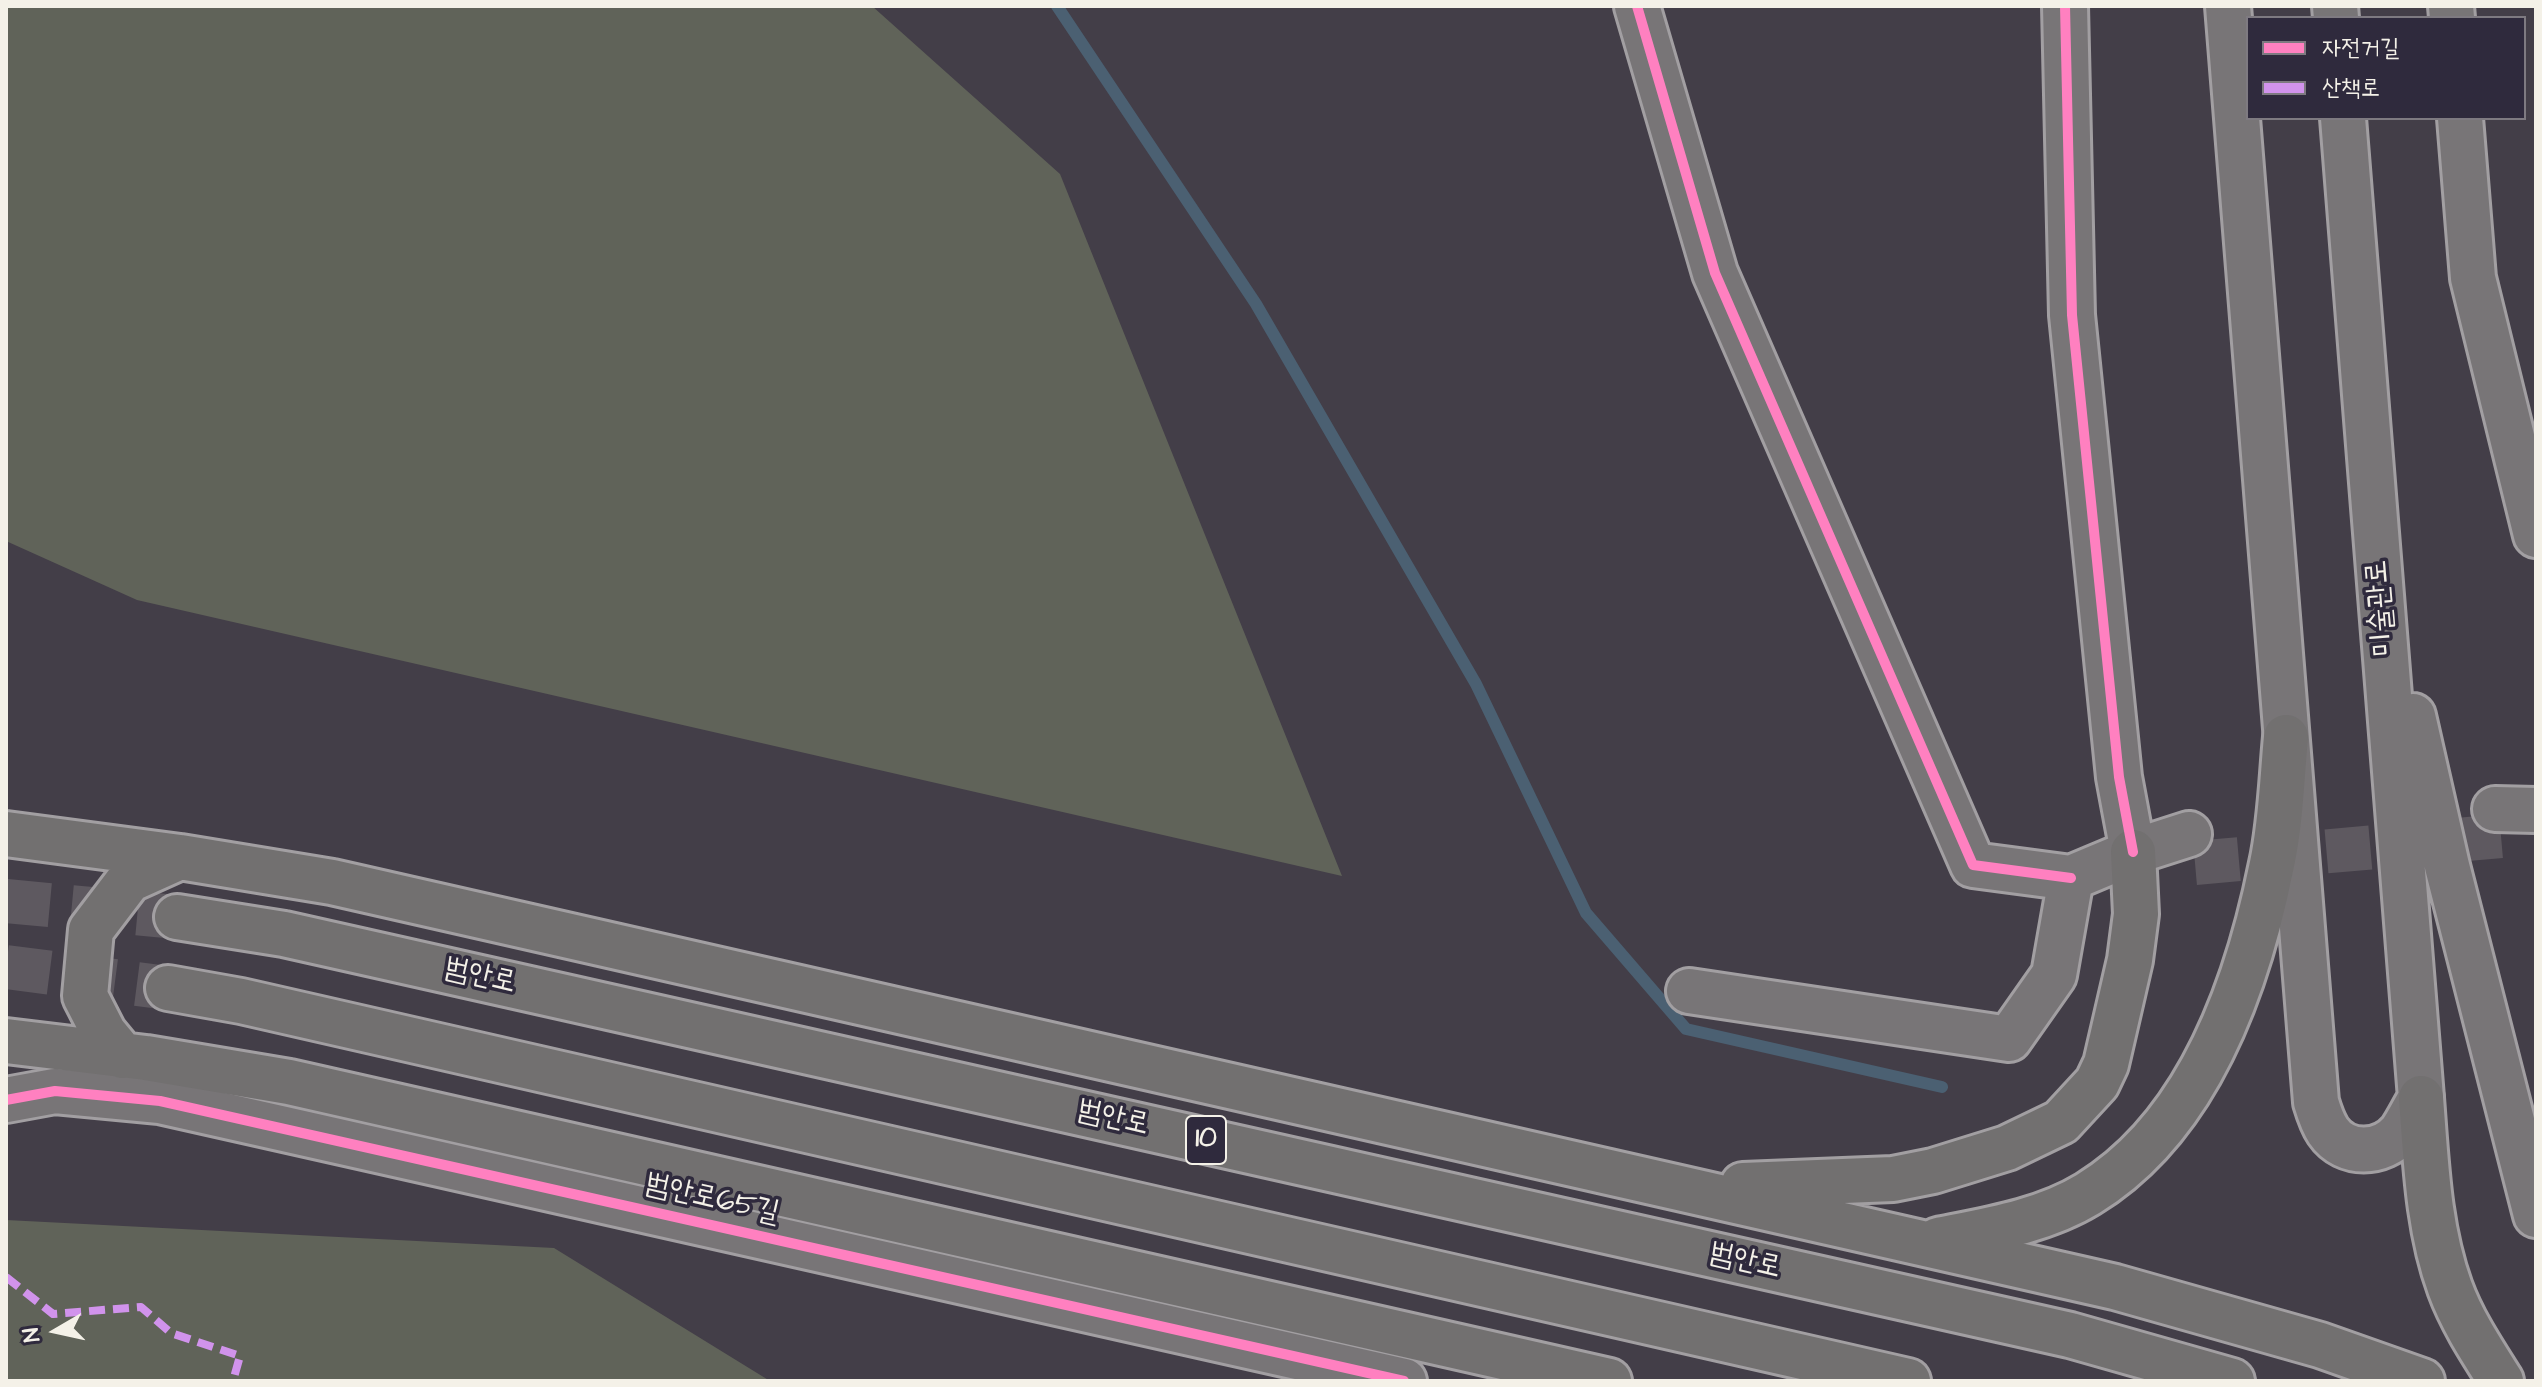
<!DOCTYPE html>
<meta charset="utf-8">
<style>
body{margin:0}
#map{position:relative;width:2542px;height:1387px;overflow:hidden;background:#433e48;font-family:"Architects Daughter","Poor Story",sans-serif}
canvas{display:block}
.frame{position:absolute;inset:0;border:8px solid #f4f1e8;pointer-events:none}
.legend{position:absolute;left:2246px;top:16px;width:280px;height:104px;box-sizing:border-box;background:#2f2a3d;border:2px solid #7e7a81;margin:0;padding:10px 14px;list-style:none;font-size:24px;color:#f4f1e8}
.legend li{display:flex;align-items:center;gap:16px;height:40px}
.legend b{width:40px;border:2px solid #7e7a81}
.north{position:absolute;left:16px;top:1291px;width:80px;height:80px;-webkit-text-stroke:6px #2f2a3d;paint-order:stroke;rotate:261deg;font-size:22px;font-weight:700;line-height:32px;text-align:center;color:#f4f1e8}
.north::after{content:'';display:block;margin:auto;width:28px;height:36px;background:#f4f1e8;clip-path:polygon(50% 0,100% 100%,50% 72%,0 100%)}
</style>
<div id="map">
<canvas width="2542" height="1387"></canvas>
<div class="frame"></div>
<ul class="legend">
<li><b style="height:10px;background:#ff80c0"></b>자전거길</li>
<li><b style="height:10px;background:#d193ec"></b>산책로</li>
</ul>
<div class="north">N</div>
</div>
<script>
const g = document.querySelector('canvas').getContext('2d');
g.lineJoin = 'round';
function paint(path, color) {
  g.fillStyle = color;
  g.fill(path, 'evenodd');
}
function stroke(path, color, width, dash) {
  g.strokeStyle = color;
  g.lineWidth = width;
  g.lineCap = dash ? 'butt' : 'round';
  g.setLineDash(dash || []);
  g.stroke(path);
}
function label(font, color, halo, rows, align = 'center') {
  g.font = font + ' "Architects Daughter","Poor Story",sans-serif';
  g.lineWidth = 7;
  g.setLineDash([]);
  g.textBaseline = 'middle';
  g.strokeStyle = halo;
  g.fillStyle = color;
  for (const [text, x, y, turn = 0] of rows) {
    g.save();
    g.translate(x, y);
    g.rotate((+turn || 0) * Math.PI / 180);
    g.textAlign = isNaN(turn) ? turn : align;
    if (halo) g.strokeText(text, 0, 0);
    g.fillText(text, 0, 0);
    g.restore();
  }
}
paint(new Path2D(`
 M 6,6 L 872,6 L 1060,174 L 1342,876 L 137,600 L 6,541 Z
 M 6,1220 L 554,1248 L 770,1381 L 6,1381 Z`), '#606359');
stroke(new Path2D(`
 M 1057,6 L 1256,304 L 1476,684 L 1586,913 L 1686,1029 L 1942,1087`), '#4b6072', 12);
stroke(new Path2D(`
 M 2195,863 L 2501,836`), '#5e5960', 44, [44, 22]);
stroke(new Path2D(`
 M 6,901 L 177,917
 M 6,967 L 168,988`), '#5e5960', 44, [44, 22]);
const minor = new Path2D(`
 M 1637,6 L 1715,273 L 1973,865 L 2071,878
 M 2065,6 L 2072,315 L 2119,777 L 2133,852
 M 2451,6 L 2452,18
 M 2460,118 L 2473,278 L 2536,535
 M 2495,809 L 2536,810
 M 1689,991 L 2009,1039 L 2054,975 L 2071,878 L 2133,852 L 2189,834
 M 6,1100 L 55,1091 L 160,1101 L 1404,1381`);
const secondary = new Path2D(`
 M 2228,6 L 2316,1102 C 2319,1112 2322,1122 2328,1131 C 2345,1156 2382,1155 2401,1132 C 2408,1122 2414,1109 2421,1098 L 2343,118
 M 2335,6 L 2336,18
 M 2413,716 L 2447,866 L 2536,1215`);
const trunk = new Path2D(`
 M 6,834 L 180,857 L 332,882 L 2115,1287 L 2320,1345 L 2422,1381
 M 177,917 L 284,934 L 2070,1335 L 2232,1381
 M 168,988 L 241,1001 L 1908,1381
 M 6,1041 L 146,1058 L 289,1082 L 1609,1381
 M 123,1056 L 104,1033 L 85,996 L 91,930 L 129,880 L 180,857
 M 2421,1098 C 2426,1162 2428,1228 2450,1288 C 2462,1321 2482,1351 2501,1381
 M 1743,1185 L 1893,1179 L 1933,1171 L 2007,1148 L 2061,1122 L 2097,1083 L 2106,1064 L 2130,960 L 2136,914 L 2133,852
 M 1938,1240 C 1988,1230 2044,1221 2088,1194 C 2199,1126 2248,984 2272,864 C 2281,823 2282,779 2286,737`);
stroke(minor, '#a29fa2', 50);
stroke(secondary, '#a29fa2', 50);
stroke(trunk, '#a29fa2', 50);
stroke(minor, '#787577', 44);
stroke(secondary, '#787577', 44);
stroke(trunk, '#727070', 44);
stroke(new Path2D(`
 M 6,1277 L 53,1314 L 141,1307 L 171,1333 L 240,1356 L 233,1381`), '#d193ec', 8, [16, 8]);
stroke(new Path2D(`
 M 1637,6 L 1715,273 L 1973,865 L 2071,878
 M 2065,6 L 2072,315 L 2119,777 L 2133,852
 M 6,1100 L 55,1091 L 160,1101 L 1404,1381`), '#ff80c0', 10);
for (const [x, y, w] of [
 [1206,1140,40]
]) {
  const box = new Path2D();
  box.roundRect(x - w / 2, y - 24, w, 48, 6);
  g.fillStyle = '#2f2a3d';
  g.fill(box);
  stroke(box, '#f4f1e8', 2);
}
label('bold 28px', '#f4f1e8', null, [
 ["10",1206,1140]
]);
label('30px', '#f4f1e8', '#2f2a3d', [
 ["미술관로",2382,608,-95],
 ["범안로",480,977,13],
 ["범안로",1113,1119,13],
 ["범안로65길",712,1200,13],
 ["범안로",1745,1262,13]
]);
</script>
